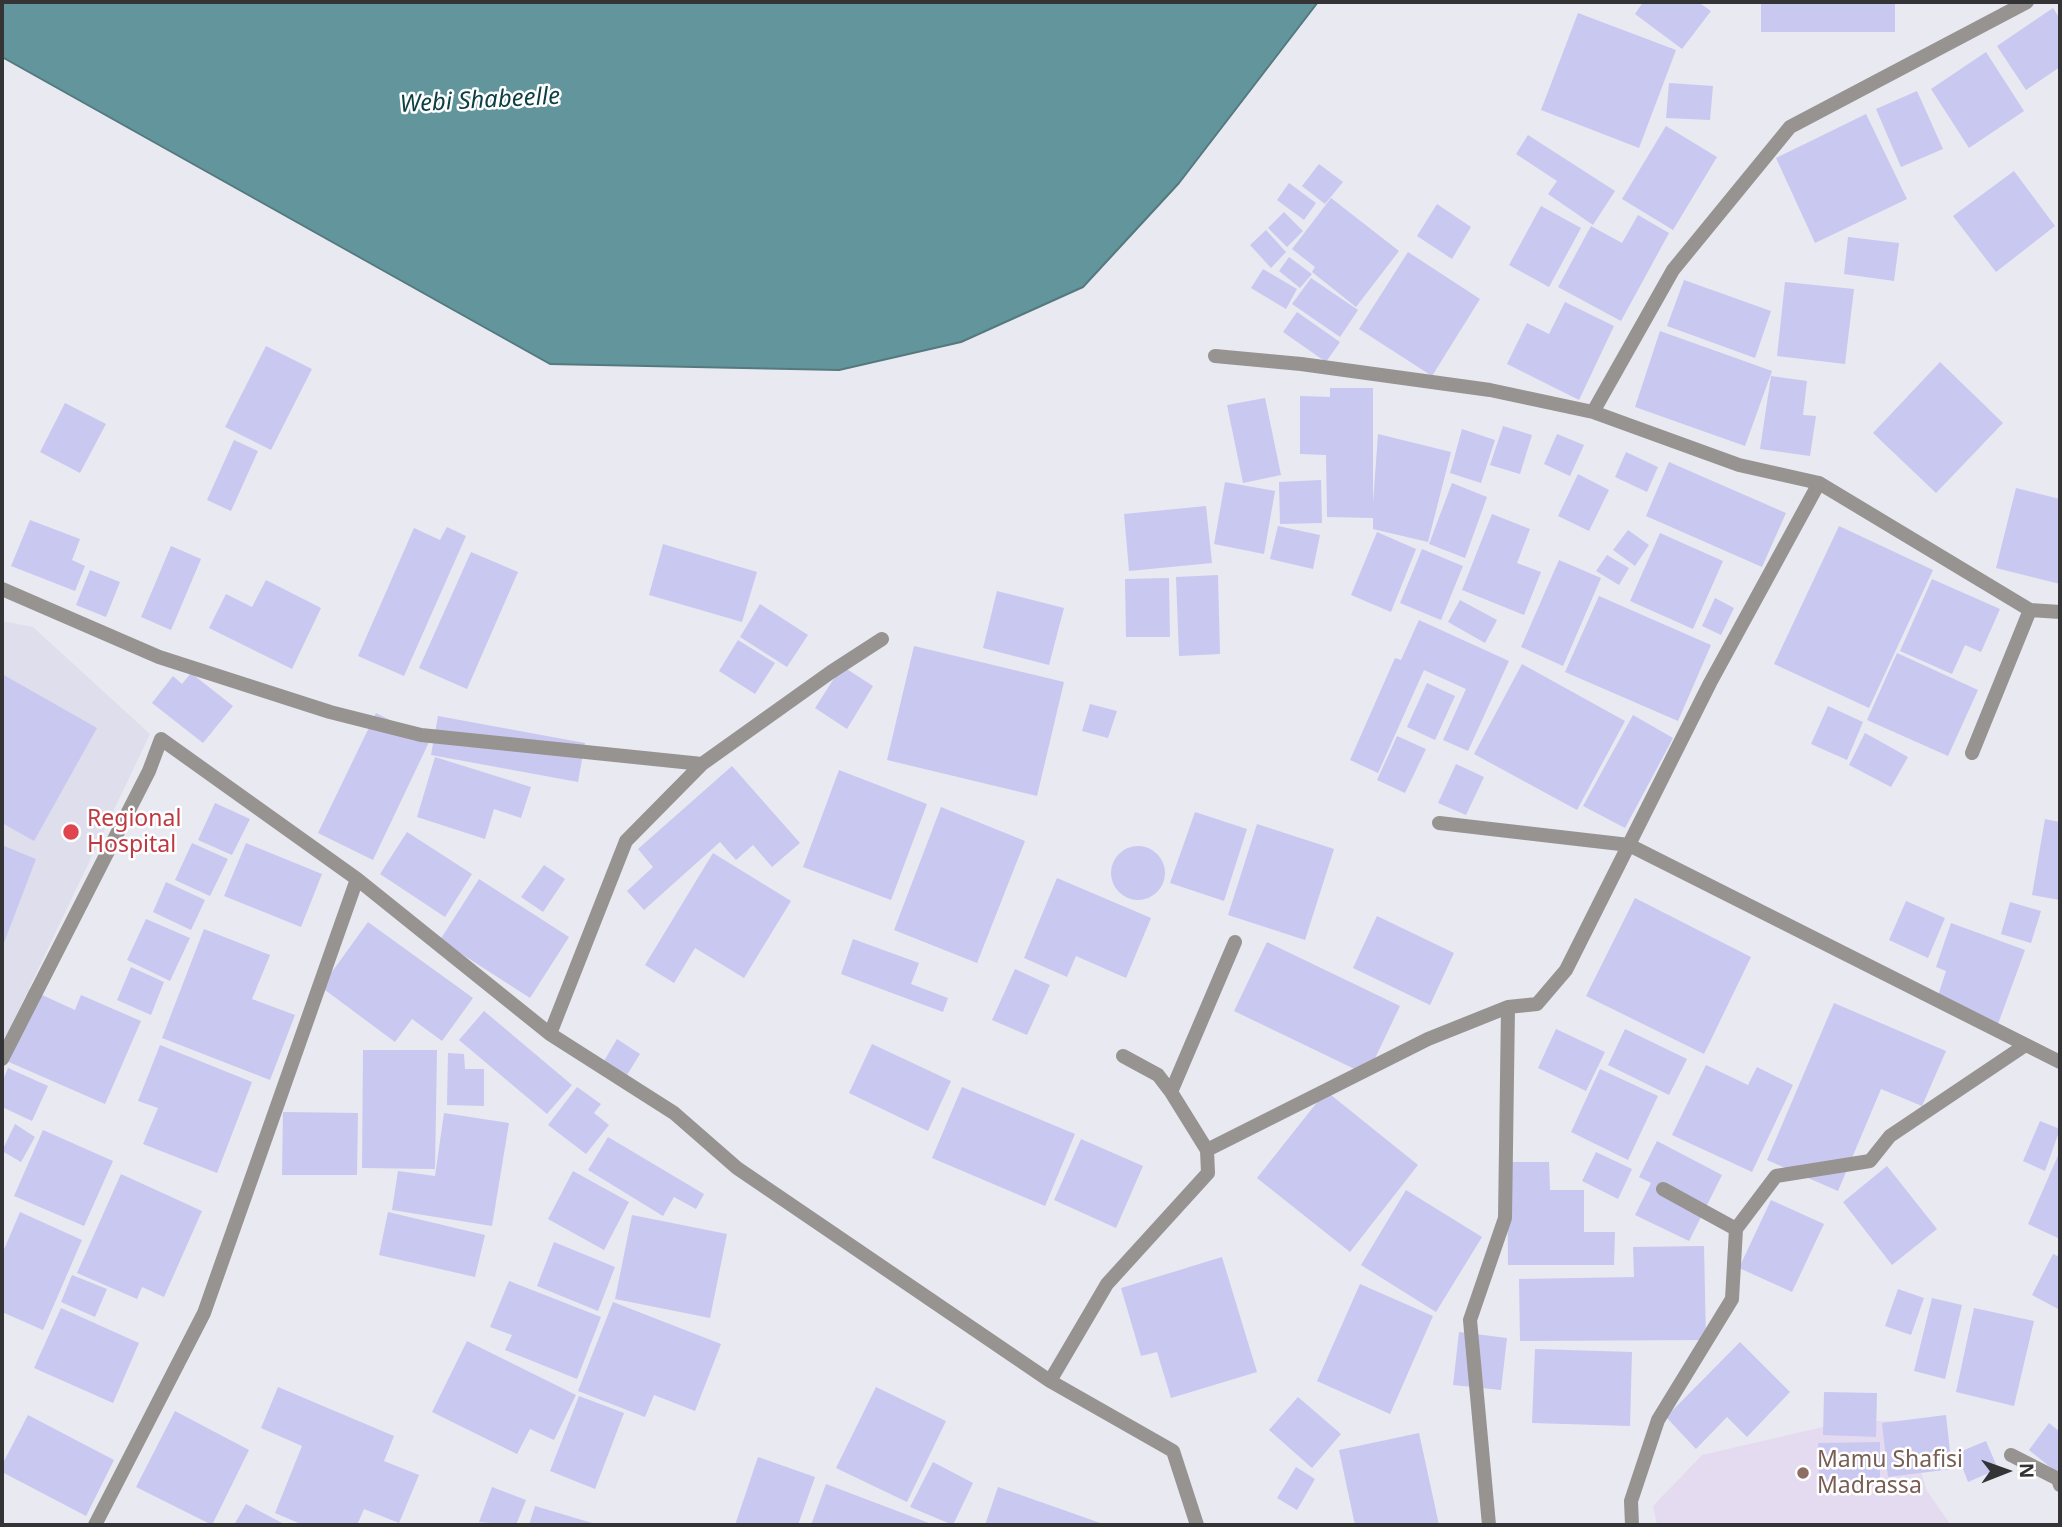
<!DOCTYPE html>
<style>
body{margin:0}
#map{position:relative;width:2062px;height:1527px;overflow:hidden;background:#e9e9f1;font-family:"Noto Sans",sans-serif}
canvas{display:block}
.frame{position:absolute;inset:0;border:4px solid #343437;pointer-events:none}
.north{position:absolute;left:1971px;top:1436px;width:70px;height:70px;-webkit-text-stroke:5px #fff;paint-order:stroke;rotate:89deg;font-size:19px;font-weight:700;line-height:28px;text-align:center;color:#343437}
.north::after{content:'';display:block;margin:auto;width:24px;height:32px;background:#343437;clip-path:polygon(50% 0,100% 100%,50% 72%,0 100%)}
</style>
<div id="map">
<canvas width="2062" height="1527"></canvas>
<div class="frame"></div>
<div class="north">N</div>
</div>
<script>
const g = document.querySelector('canvas').getContext('2d');
g.lineJoin = 'round';
function paint(path, color) {
  g.fillStyle = color;
  g.fill(path, 'evenodd');
}
function stroke(path, color, width, dash) {
  g.strokeStyle = color;
  g.lineWidth = width;
  g.lineCap = dash ? 'butt' : 'round';
  g.setLineDash(dash || []);
  g.stroke(path);
}
function label(font, color, halo, rows, align = 'center') {
  g.font = font + ' "Noto Sans",sans-serif';
  g.lineWidth = 5;
  g.setLineDash([]);
  g.textBaseline = 'middle';
  g.strokeStyle = halo;
  g.fillStyle = color;
  for (const [text, x, y, turn = 0] of rows) {
    g.save();
    g.translate(x, y);
    g.rotate((+turn || 0) * Math.PI / 180);
    g.textAlign = isNaN(turn) ? turn : align;
    if (halo) g.strokeText(text, 0, 0);
    g.fillText(text, 0, 0);
    g.restore();
  }
}
paint(new Path2D(`
 M 2,621 L 33,627 L 150,734 L 2,1045 L 2,944 L 36,859 L 2,845 L 2,823 L 34,840 L 2,676 Z`), '#dedeed');
paint(new Path2D(`
 M 1849,1421 L 1905,1421 L 1927,1491 L 1951,1525 L 1657,1525 L 1653,1506 L 1702,1455 Z`), '#e5dbf0');
const water = new Path2D(`
 M 2,2 L 1318,2 L 1179,183 L 1083,287 L 961,342 L 839,370 L 550,364 L 2,57 Z`);
paint(water, '#62969c');
stroke(water, '#54797e', 2);
paint(new Path2D(`
 M 1643,2 L 1698,2 L 1711,11 L 1682,49 L 1635,14 Z
 M 1761,2 L 1895,2 L 1895,32 L 1761,32 Z
 M 2053,8 L 2060,19 L 2060,67 L 2026,90 L 1997,46 Z
 M 1578,13 L 1676,50 L 1639,148 L 1541,110 Z
 M 1986,52 L 2024,111 L 1969,148 L 1931,89 Z
 M 1669,83 L 1713,86 L 1710,120 L 1666,118 Z
 M 1917,91 L 1943,149 L 1901,167 L 1876,109 Z
 M 1866,114 L 1907,199 L 1815,243 L 1776,158 Z
 M 1666,126 L 1717,157 L 1673,230 L 1622,199 Z
 M 1528,135 L 1615,191 L 1593,225 L 1548,194 L 1557,181 L 1516,154 Z
 M 1319,164 L 1343,182 L 1325,204 L 1302,186 Z
 M 2014,171 L 2055,226 L 1996,272 L 1953,216 Z
 M 1289,183 L 1316,203 L 1304,220 L 1277,200 Z
 M 1331,198 L 1399,251 L 1356,307 L 1312,272 L 1315,267 L 1292,249 Z
 M 1437,204 L 1471,227 L 1452,259 L 1417,236 Z
 M 1541,206 L 1581,228 L 1549,287 L 1509,265 Z
 M 1284,212 L 1303,231 L 1287,247 L 1268,228 Z
 M 1638,215 L 1669,233 L 1621,321 L 1558,287 L 1591,226 L 1622,243 Z
 M 1266,230 L 1286,252 L 1271,268 L 1250,245 Z
 M 1848,237 L 1899,243 L 1894,281 L 1844,274 Z
 M 1408,252 L 1480,299 L 1432,376 L 1359,329 Z
 M 1289,257 L 1312,274 L 1300,288 L 1279,271 Z
 M 1263,269 L 1297,289 L 1286,309 L 1251,288 Z
 M 1311,278 L 1358,310 L 1340,337 L 1292,304 Z
 M 1684,280 L 1771,311 L 1755,358 L 1667,326 Z
 M 1785,282 L 1854,289 L 1845,364 L 1777,356 Z
 M 1565,302 L 1614,326 L 1579,400 L 1507,364 L 1527,323 L 1549,334 Z
 M 1297,312 L 1340,342 L 1326,362 L 1283,332 Z
 M 1660,331 L 1772,371 L 1745,446 L 1635,407 Z
 M 266,346 L 312,369 L 271,450 L 225,427 Z
 M 1940,362 L 2003,423 L 1936,493 L 1873,433 Z
 M 1771,376 L 1807,381 L 1803,415 L 1816,416 L 1810,456 L 1760,449 Z
 M 1330,388 L 1373,388 L 1373,503 L 1378,434 L 1451,452 L 1428,542 L 1373,529 L 1373,518 L 1327,517 L 1326,455 L 1300,454 L 1300,396 L 1330,397 Z
 M 1265,398 L 1281,475 L 1243,483 L 1227,405 Z
 M 65,403 L 106,424 L 80,473 L 40,452 Z
 M 1503,426 L 1532,435 L 1520,474 L 1490,465 Z
 M 1462,429 L 1495,440 L 1481,483 L 1450,473 Z
 M 1557,434 L 1584,445 L 1570,476 L 1544,464 Z
 M 234,440 L 258,451 L 231,511 L 207,500 Z
 M 1626,452 L 1658,467 L 1647,492 L 1615,477 Z
 M 1669,462 L 1786,513 L 1762,567 L 1646,516 Z
 M 1578,474 L 1609,490 L 1589,531 L 1558,516 Z
 M 1321,480 L 1322,523 L 1280,524 L 1279,482 Z
 M 1225,482 L 1275,491 L 1264,554 L 1214,544 Z
 M 1452,483 L 1487,497 L 1465,558 L 1429,544 Z
 M 2016,488 L 2060,499 L 2060,584 L 1996,568 Z
 M 1206,506 L 1212,563 L 1129,571 L 1124,514 Z
 M 1492,514 L 1530,529 L 1517,563 L 1541,572 L 1524,615 L 1462,590 Z
 M 30,520 L 80,539 L 72,560 L 85,566 L 75,591 L 11,566 Z
 M 1278,526 L 1320,535 L 1313,569 L 1270,559 Z
 M 1839,526 L 1933,570 L 1869,708 L 1774,664 Z
 M 447,527 L 466,536 L 404,676 L 358,656 L 414,528 L 440,540 Z
 M 1628,530 L 1649,545 L 1635,566 L 1613,550 Z
 M 1377,532 L 1416,549 L 1391,612 L 1351,595 Z
 M 1660,533 L 1723,561 L 1693,629 L 1630,601 Z
 M 663,544 L 757,572 L 742,622 L 649,595 Z
 M 171,546 L 201,559 L 171,630 L 141,617 Z
 M 1422,549 L 1463,566 L 1441,620 L 1400,603 Z
 M 471,552 L 518,572 L 467,689 L 419,668 Z
 M 1607,555 L 1629,568 L 1619,585 L 1596,571 Z
 M 1559,560 L 1601,578 L 1563,666 L 1521,647 Z
 M 90,570 L 120,582 L 106,617 L 76,605 Z
 M 1218,575 L 1220,654 L 1179,656 L 1176,577 Z
 M 1169,578 L 1170,637 L 1126,637 L 1125,579 Z
 M 1932,579 L 2000,609 L 1981,652 L 1965,645 L 1952,674 L 1900,651 Z
 M 266,580 L 321,608 L 292,669 L 209,628 L 226,594 L 252,607 Z
 M 997,591 L 1064,608 L 1049,665 L 983,648 Z
 M 1599,596 L 1711,645 L 1678,721 L 1565,672 Z
 M 1715,598 L 1734,608 L 1721,635 L 1702,626 Z
 M 1460,600 L 1497,620 L 1485,643 L 1448,622 Z
 M 760,604 L 808,635 L 787,667 L 740,637 Z
 M 1419,620 L 1509,661 L 1468,751 L 1443,740 L 1466,689 L 1424,670 L 1378,773 L 1350,760 L 1395,658 L 1401,660 Z
 M 738,640 L 775,663 L 755,694 L 719,671 Z
 M 914,646 L 1064,682 L 1037,796 L 887,760 Z
 M 1897,653 L 1978,690 L 1948,756 L 1867,720 Z
 M 1522,664 L 1625,721 L 1577,810 L 1474,754 Z
 M 842,666 L 873,686 L 847,729 L 815,708 Z
 M 191,673 L 233,706 L 203,743 L 152,703 L 173,676 L 182,684 Z
 M 2,674 L 97,728 L 34,841 L 2,823 Z
 M 1427,683 L 1455,696 L 1435,740 L 1407,727 Z
 M 1090,704 L 1117,711 L 1108,738 L 1082,731 Z
 M 1828,706 L 1863,722 L 1847,760 L 1811,744 Z
 M 376,713 L 430,740 L 373,860 L 318,833 Z
 M 1633,715 L 1673,738 L 1625,828 L 1583,806 Z
 M 438,716 L 585,743 L 578,782 L 431,755 Z
 M 1865,733 L 1908,757 L 1891,787 L 1849,765 Z
 M 1397,736 L 1426,749 L 1405,793 L 1377,780 Z
 M 435,757 L 531,787 L 521,818 L 494,809 L 485,839 L 417,817 Z
 M 1456,764 L 1484,777 L 1466,815 L 1438,803 Z
 M 732,766 L 800,843 L 772,867 L 753,845 L 736,860 L 720,842 L 644,910 L 627,891 L 653,867 L 638,849 Z
 M 839,770 L 927,804 L 891,900 L 803,867 Z
 M 215,803 L 250,819 L 232,855 L 198,840 Z
 M 941,807 L 1025,841 L 977,963 L 894,930 Z
 M 1195,812 L 1247,829 L 1224,901 L 1170,883 Z
 M 2045,819 L 2060,822 L 2060,900 L 2032,895 Z
 M 1257,824 L 1334,849 L 1305,940 L 1228,915 Z
 M 407,832 L 472,874 L 445,917 L 380,874 Z
 M 192,843 L 228,859 L 210,896 L 175,880 Z
 M 246,843 L 322,874 L 301,927 L 224,896 Z
 M 2,845 L 36,859 L 2,948 Z
 M1111 873a27 27 0 1 1 54 0a27 27 0 1 1-54 0Z
 M 713,853 L 791,901 L 744,978 L 695,948 L 674,983 L 645,965 Z
 M 544,865 L 565,879 L 543,912 L 521,897 Z
 M 1057,878 L 1151,918 L 1126,978 L 1076,956 L 1067,977 L 1024,958 Z
 M 479,879 L 569,937 L 530,998 L 440,940 Z
 M 166,882 L 205,900 L 191,930 L 153,912 Z
 M 1635,898 L 1751,957 L 1704,1054 L 1586,996 Z
 M 1906,901 L 1945,918 L 1928,958 L 1889,940 Z
 M 2010,902 L 2041,911 L 2031,943 L 2001,934 Z
 M 1377,916 L 1454,953 L 1430,1005 L 1353,968 Z
 M 146,919 L 190,938 L 170,981 L 127,960 Z
 M 368,922 L 473,998 L 442,1041 L 412,1019 L 395,1042 L 321,987 Z
 M 1951,923 L 2025,950 L 1998,1024 L 1936,1002 L 1946,971 L 1936,967 Z
 M 204,929 L 270,955 L 252,999 L 295,1015 L 270,1080 L 162,1038 Z
 M 853,939 L 919,963 L 911,984 L 948,998 L 943,1012 L 841,974 Z
 M 1267,942 L 1400,1006 L 1367,1075 L 1234,1011 Z
 M 131,967 L 164,982 L 151,1015 L 117,1000 Z
 M 1015,969 L 1050,985 L 1027,1035 L 992,1020 Z
 M 29,989 L 75,1010 L 81,995 L 141,1021 L 105,1104 L 2,1059 Z
 M 1834,1003 L 1946,1051 L 1922,1106 L 1881,1089 L 1838,1191 L 1767,1160 Z
 M 484,1011 L 572,1085 L 547,1114 L 459,1040 Z
 M 1556,1029 L 1605,1052 L 1586,1091 L 1538,1068 Z
 M 1625,1029 L 1687,1059 L 1669,1095 L 1608,1065 Z
 M 617,1039 L 640,1054 L 627,1075 L 604,1061 Z
 M 872,1044 L 951,1081 L 928,1131 L 849,1093 Z
 M 160,1045 L 252,1082 L 217,1173 L 143,1144 L 158,1108 L 138,1101 Z
 M 363,1050 L 437,1050 L 435,1169 L 362,1168 Z
 M 448,1053 L 464,1054 L 465,1069 L 484,1069 L 484,1106 L 447,1105 Z
 M 1706,1065 L 1748,1085 L 1757,1067 L 1793,1085 L 1752,1172 L 1672,1135 Z
 M 8,1068 L 48,1086 L 32,1121 L 2,1107 L 2,1082 Z
 M 1600,1069 L 1658,1096 L 1628,1160 L 1571,1132 Z
 M 577,1087 L 601,1104 L 594,1113 L 609,1125 L 586,1154 L 548,1125 Z
 M 962,1087 L 1075,1134 L 1045,1206 L 932,1158 Z
 M 1326,1091 L 1418,1165 L 1350,1252 L 1257,1178 Z
 M 283,1112 L 358,1113 L 357,1175 L 282,1175 Z
 M 444,1113 L 509,1123 L 492,1226 L 392,1210 L 398,1171 L 435,1176 Z
 M 2040,1121 L 2060,1129 L 2045,1171 L 2023,1161 Z
 M 15,1124 L 35,1137 L 21,1162 L 2,1151 Z
 M 43,1130 L 113,1161 L 84,1226 L 14,1196 Z
 M 608,1137 L 704,1194 L 696,1209 L 674,1197 L 663,1216 L 588,1170 Z
 M 1081,1139 L 1143,1166 L 1116,1228 L 1054,1200 Z
 M 1657,1141 L 1722,1175 L 1689,1241 L 1635,1215 L 1651,1183 L 1639,1177 Z
 M 2060,1151 L 2060,1239 L 2028,1224 Z
 M 1596,1152 L 1632,1169 L 1618,1199 L 1582,1181 Z
 M 1507,1162 L 1549,1162 L 1550,1190 L 1584,1190 L 1584,1232 L 1615,1232 L 1614,1265 L 1508,1265 Z
 M 1887,1166 L 1937,1229 L 1892,1265 L 1843,1202 Z
 M 573,1171 L 629,1202 L 604,1250 L 548,1219 Z
 M 121,1174 L 202,1211 L 164,1297 L 142,1287 L 137,1299 L 77,1273 Z
 M 1406,1190 L 1482,1237 L 1436,1312 L 1361,1265 Z
 M 1771,1200 L 1824,1224 L 1792,1292 L 1739,1268 Z
 M 20,1212 L 82,1240 L 43,1330 L 2,1312 L 2,1254 Z
 M 388,1212 L 485,1235 L 475,1277 L 379,1255 Z
 M 632,1215 L 727,1234 L 710,1318 L 615,1299 Z
 M 554,1242 L 615,1267 L 598,1311 L 537,1286 Z
 M 1704,1246 L 1706,1340 L 1520,1341 L 1519,1279 L 1634,1277 L 1633,1247 Z
 M 2053,1254 L 2060,1257 L 2060,1310 L 2032,1295 Z
 M 1222,1257 L 1257,1372 L 1171,1398 L 1157,1352 L 1141,1356 L 1121,1288 Z
 M 72,1275 L 107,1289 L 95,1317 L 61,1302 Z
 M 509,1281 L 601,1317 L 577,1379 L 505,1350 L 512,1335 L 490,1327 Z
 M 1360,1284 L 1433,1316 L 1390,1414 L 1317,1381 Z
 M 1898,1289 L 1924,1298 L 1911,1335 L 1885,1326 Z
 M 1932,1298 L 1962,1305 L 1945,1379 L 1914,1371 Z
 M 613,1302 L 721,1344 L 695,1411 L 654,1395 L 645,1417 L 578,1391 Z
 M 61,1308 L 139,1343 L 113,1403 L 34,1368 Z
 M 1974,1308 L 2034,1321 L 2014,1406 L 1956,1392 Z
 M 1459,1332 L 1507,1338 L 1501,1390 L 1453,1385 Z
 M 467,1341 L 576,1395 L 554,1440 L 530,1429 L 517,1454 L 432,1412 Z
 M 1740,1342 L 1790,1392 L 1747,1437 L 1727,1417 L 1696,1449 L 1666,1417 Z
 M 1535,1349 L 1632,1352 L 1630,1426 L 1532,1423 Z
 M 278,1387 L 394,1436 L 384,1461 L 419,1475 L 399,1523 L 364,1509 L 357,1525 L 303,1525 L 275,1513 L 302,1446 L 261,1428 Z
 M 876,1387 L 946,1421 L 907,1502 L 836,1468 Z
 M 1824,1392 L 1877,1393 L 1876,1437 L 1823,1435 Z
 M 579,1396 L 624,1413 L 595,1489 L 550,1471 Z
 M 1298,1397 L 1341,1434 L 1312,1468 L 1269,1430 Z
 M 175,1411 L 249,1450 L 212,1525 L 136,1487 Z
 M 28,1415 L 114,1460 L 86,1516 L 2,1472 L 2,1465 Z
 M 1946,1415 L 1952,1469 L 1888,1477 L 1882,1423 Z
 M 2049,1423 L 2060,1432 L 2060,1475 L 2029,1450 Z
 M 1419,1433 L 1439,1525 L 1355,1525 L 1339,1450 Z
 M 1986,1441 L 1998,1469 L 1968,1482 L 1957,1453 Z
 M 1880,1442 L 1880,1480 L 1819,1481 L 1818,1443 Z
 M 758,1457 L 815,1477 L 798,1525 L 735,1525 Z
 M 933,1462 L 973,1483 L 953,1525 L 910,1507 Z
 M 1296,1467 L 1315,1479 L 1297,1510 L 1277,1498 Z
 M 826,1484 L 934,1525 L 811,1525 Z
 M 492,1487 L 526,1500 L 516,1525 L 479,1522 Z
 M 998,1487 L 1106,1525 L 985,1525 Z
 M 246,1504 L 286,1525 L 234,1525 Z
 M 535,1506 L 599,1525 L 529,1525 Z`), '#c9c8f0');
stroke(new Path2D(`
 M 1215,356 L 1301,364 L 1490,390 L 1593,412 L 1739,465 L 1819,483 L 2030,610 L 2060,612
 M 1593,412 L 1673,270 L 1790,127 L 2027,2
 M 2,589 L 159,657 L 330,712 L 421,735 L 702,764
 M 1972,753 L 2030,610
 M 1439,823 L 1629,845 L 2060,1062
 M 550,1034 L 626,841 L 702,764 L 831,672 L 882,639
 M 2,1059 L 149,771 L 161,739 L 357,879 L 550,1034 L 674,1113 L 737,1168 L 1050,1381 L 1173,1451 L 1197,1525
 M 1171,1092 L 1235,942
 M 1207,1150 L 1428,1039 L 1508,1007 L 1537,1004 L 1566,970 L 1710,683 L 1819,483
 M 1663,1189 L 1736,1229
 M 1050,1381 L 1107,1284 L 1208,1173 L 1207,1150 L 1171,1092 L 1158,1075 L 1123,1056
 M 2011,1455 L 2058,1479 L 2060,1485
 M 95,1525 L 204,1313 L 357,879
 M 1489,1525 L 1470,1320 L 1505,1218 L 1508,1007
 M 1632,1525 L 1631,1501 L 1658,1420 L 1732,1299 L 1736,1229 L 1776,1176 L 1870,1161 L 1890,1136 L 2024,1046`), '#979391', 14);
for (const [x, y, r, color] of [
 [71,832,9,"#e0444e"],
 [1803,1473,7,"#8d6e63"]
]) {
  const dot = new Path2D();
  dot.arc(x, y, r, 0, 2 * Math.PI);
  g.fillStyle = color;
  g.fill(dot);
  stroke(dot, '#fff', 2.5);
}
label('23px', '#be3a42', '#fff', [
 ["Regional",87,819],
 ["Hospital",87,845]
], 'left');
label('23px', '#785e54', '#fff', [
 ["Mamu Shafisi",1817,1460],
 ["Madrassa",1817,1486]
], 'left');
label('italic 24px', '#0d4044', '#fff', [
 ["Webi Shabeelle",480,101,-3]
]);
</script>
